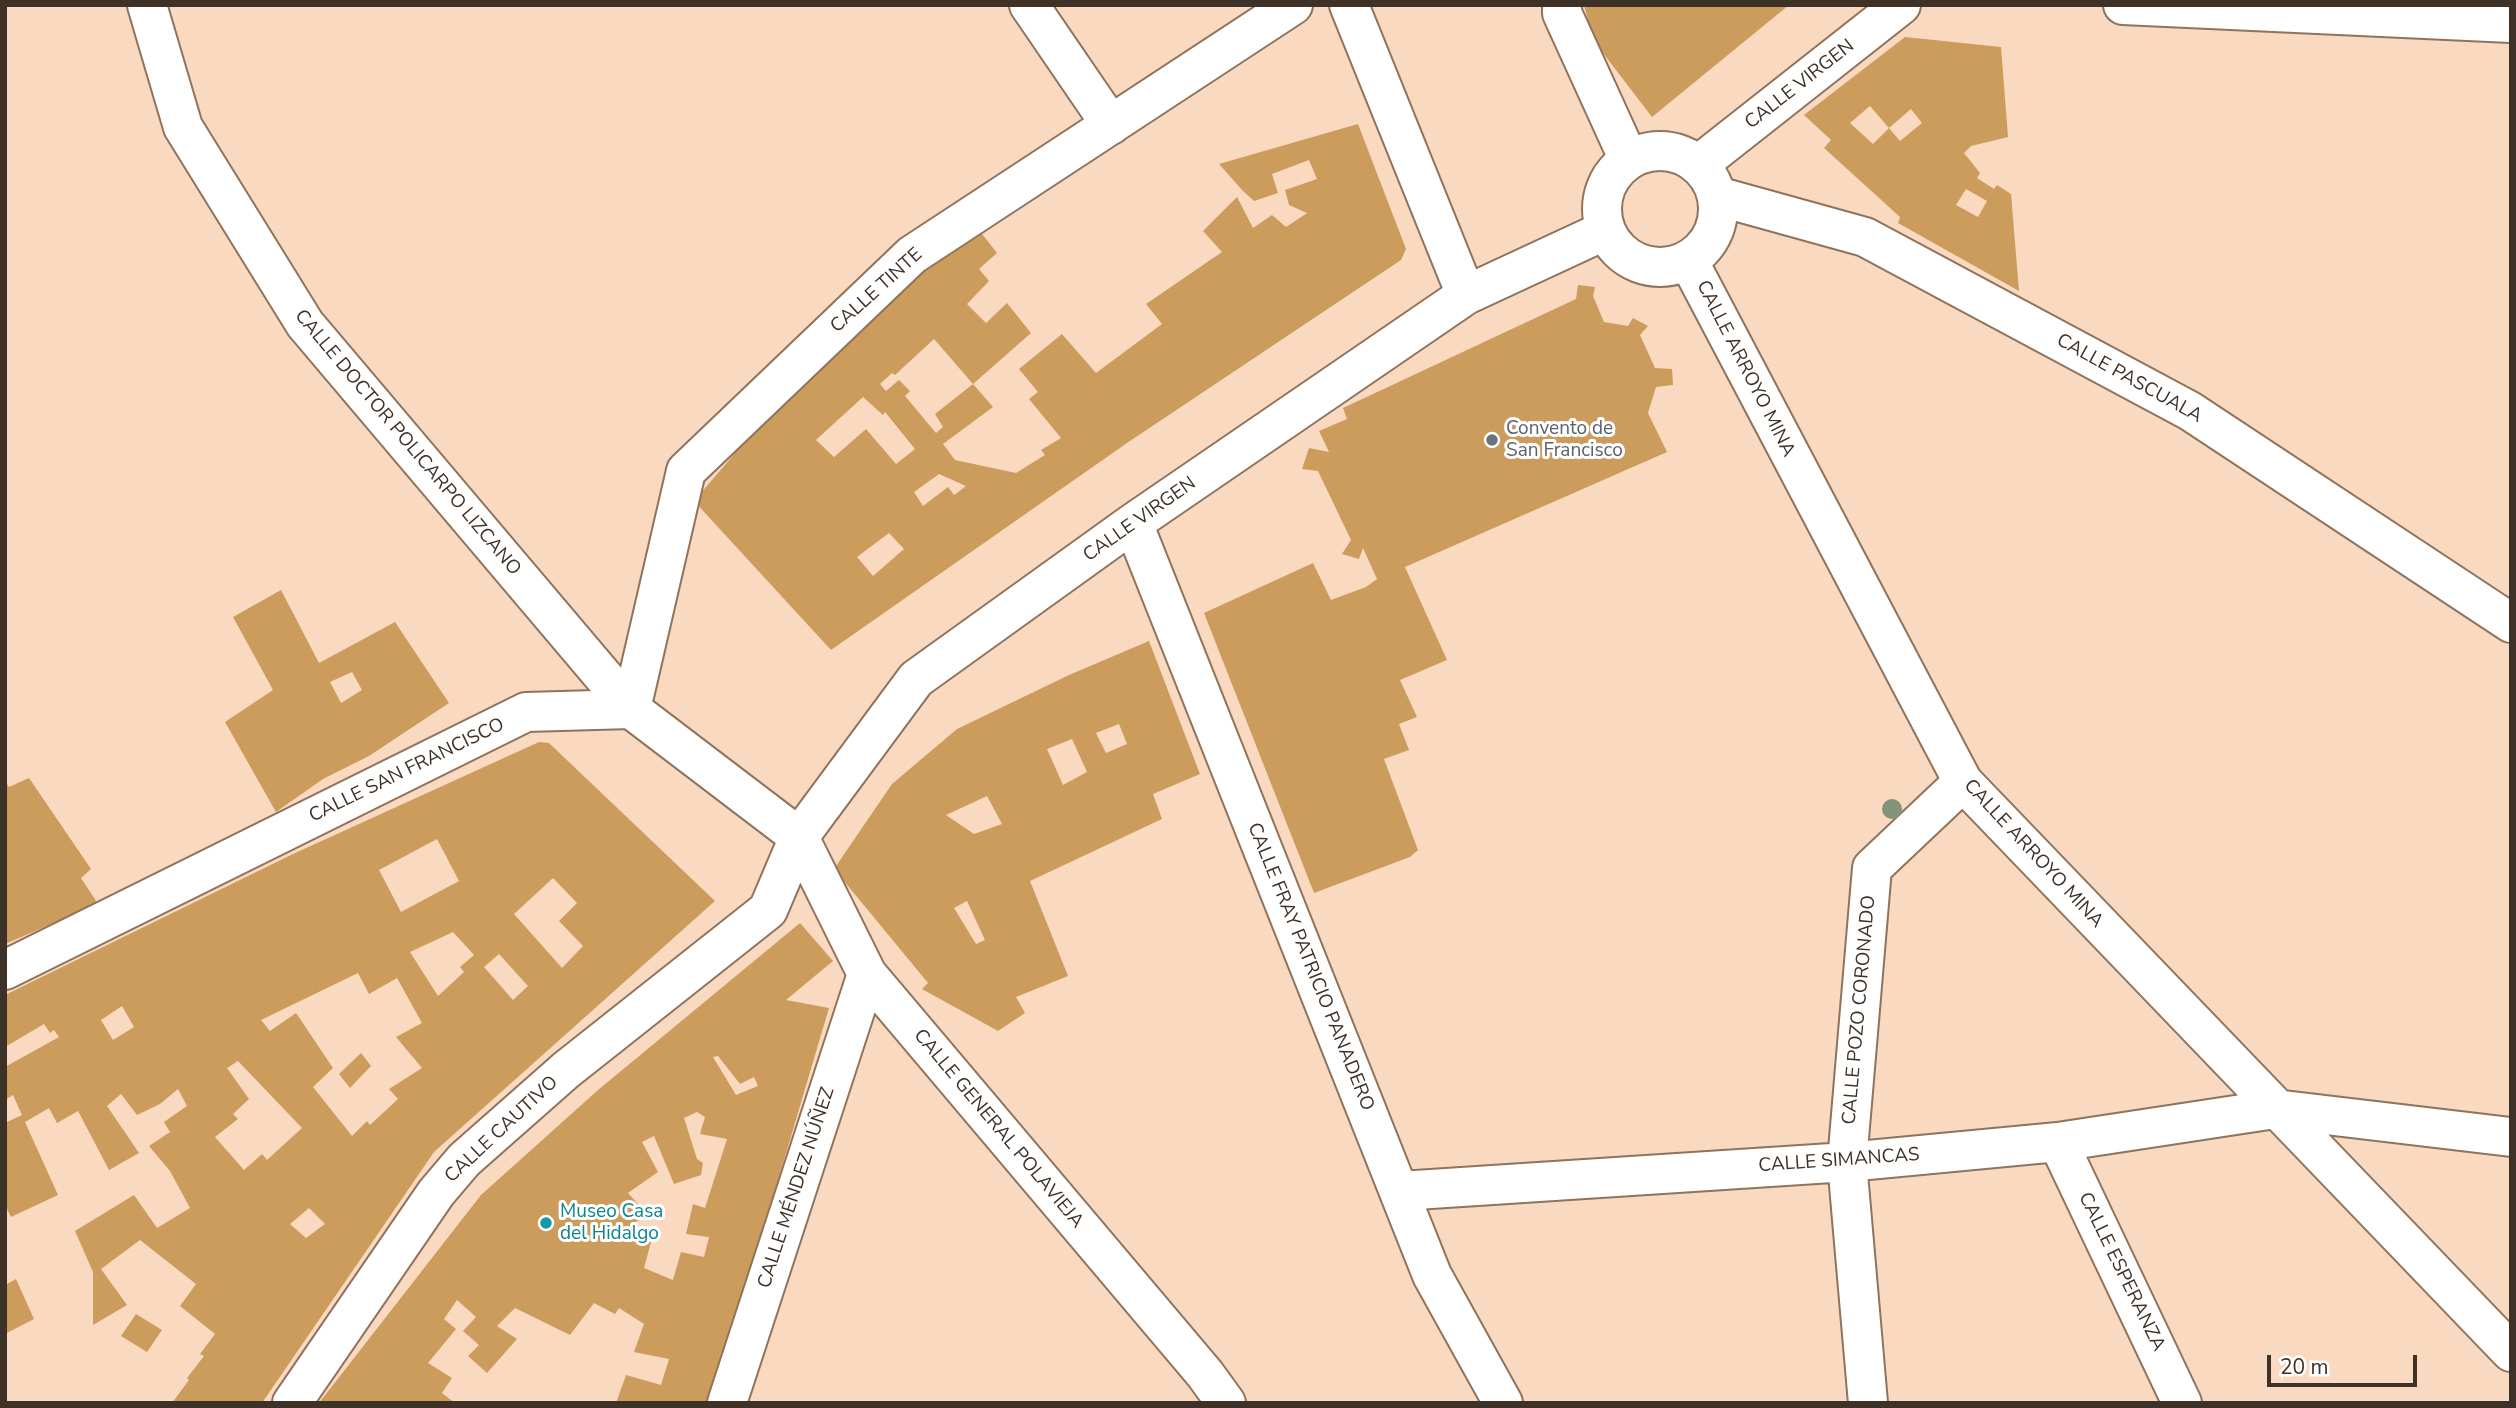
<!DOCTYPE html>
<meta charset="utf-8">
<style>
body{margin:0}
#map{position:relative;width:2516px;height:1408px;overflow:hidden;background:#f9d9bf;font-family:"Nunito Sans",sans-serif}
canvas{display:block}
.frame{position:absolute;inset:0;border:7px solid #3e3127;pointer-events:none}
.scale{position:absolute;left:2267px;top:1355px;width:150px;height:32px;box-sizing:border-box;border:4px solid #3e3127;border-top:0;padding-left:9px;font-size:21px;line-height:24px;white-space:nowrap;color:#3e3127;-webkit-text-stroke:5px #fff;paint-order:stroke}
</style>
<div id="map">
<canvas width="2516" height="1408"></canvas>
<div class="frame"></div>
<div class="scale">20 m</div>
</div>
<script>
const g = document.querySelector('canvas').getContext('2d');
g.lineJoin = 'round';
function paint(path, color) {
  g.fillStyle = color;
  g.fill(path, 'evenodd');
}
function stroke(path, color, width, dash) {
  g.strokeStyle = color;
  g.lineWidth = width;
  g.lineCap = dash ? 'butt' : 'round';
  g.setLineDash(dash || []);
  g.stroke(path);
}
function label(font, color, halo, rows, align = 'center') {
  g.font = font + ' "Nunito Sans",sans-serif';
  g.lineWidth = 6;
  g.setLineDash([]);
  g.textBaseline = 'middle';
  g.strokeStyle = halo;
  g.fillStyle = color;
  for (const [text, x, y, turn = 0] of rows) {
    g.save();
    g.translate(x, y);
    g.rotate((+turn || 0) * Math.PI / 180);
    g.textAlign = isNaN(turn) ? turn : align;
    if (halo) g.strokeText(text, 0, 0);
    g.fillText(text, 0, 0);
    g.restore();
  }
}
paint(new Path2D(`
 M 1584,5 L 1789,5 L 1652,117 L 1593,40 Z
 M 1905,37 L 2001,47 L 2008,137 L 1971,146 L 1964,153 L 1980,173 L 1977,178 L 1994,189 L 1997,185 L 2011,194 L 2019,291 L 1898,223 L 1900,217 L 1824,148 L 1831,140 L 1804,115 ZM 1870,106 L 1889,128 L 1911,109 L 1922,123 L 1900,141 L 1889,128 L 1873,144 L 1850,123 ZM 1966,189 L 1987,201 L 1978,217 L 1956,205 Z
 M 1358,124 L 1406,249 L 1401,260 L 1127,443 L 831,650 L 694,501 L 771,411 L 922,270 L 975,225 L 997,253 L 979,269 L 989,281 L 967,304 L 986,323 L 1007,303 L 1031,333 L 973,384 L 934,339 L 895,375 L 892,373 L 880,384 L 886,391 L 899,380 L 910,391 L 905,396 L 936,433 L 943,427 L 935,414 L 973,384 L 993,407 L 943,444 L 955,460 L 1016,473 L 1045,455 L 1041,450 L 1061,438 L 1029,399 L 1038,392 L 1019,369 L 1062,334 L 1096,373 L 1162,324 L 1146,304 L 1222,252 L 1203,231 L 1237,197 L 1253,228 L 1272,215 L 1286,227 L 1307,213 L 1289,205 L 1285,190 L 1317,179 L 1309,160 L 1272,174 L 1278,193 L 1254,201 L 1243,191 L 1219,164 ZM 863,397 L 883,415 L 885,412 L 915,449 L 896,464 L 866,429 L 834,457 L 816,440 ZM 939,474 L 966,486 L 954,495 L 948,487 L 923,506 L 914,492 ZM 889,533 L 904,549 L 873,576 L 857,557 Z
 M 1578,285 L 1595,287 L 1593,296 L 1604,322 L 1628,326 L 1633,318 L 1648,326 L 1640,335 L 1655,368 L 1672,369 L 1673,385 L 1656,387 L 1648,413 L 1667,452 L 1405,567 L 1447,660 L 1400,680 L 1417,717 L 1399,724 L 1409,750 L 1384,759 L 1418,850 L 1410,857 L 1314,893 L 1204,613 L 1313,563 L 1331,600 L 1366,587 L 1377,579 L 1363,548 L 1359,559 L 1342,554 L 1351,540 L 1318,471 L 1302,469 L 1309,448 L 1329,452 L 1319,431 L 1347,419 L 1343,408 L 1576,299 Z
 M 281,590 L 319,663 L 395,622 L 449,703 L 369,756 L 323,779 L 276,812 L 225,722 L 273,690 L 233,617 ZM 352,672 L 362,690 L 341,703 L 330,682 Z
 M 1149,641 L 1200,774 L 1153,794 L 1162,819 L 1030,881 L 1068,976 L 1016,997 L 1025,1013 L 998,1031 L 922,989 L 928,983 L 834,869 L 892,784 L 957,729 L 1069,675 ZM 1119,724 L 1127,744 L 1106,753 L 1096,733 ZM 1072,739 L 1087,772 L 1063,785 L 1047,749 ZM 987,796 L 1002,824 L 974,834 L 946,815 ZM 967,901 L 985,940 L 976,944 L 954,908 Z
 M 539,742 L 549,743 L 715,901 L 434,1152 L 262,1403 L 172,1403 L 189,1380 L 187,1378 L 204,1356 L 200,1354 L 215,1334 L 180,1306 L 196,1284 L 140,1240 L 101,1269 L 127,1305 L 93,1325 L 93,1272 L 75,1231 L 134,1195 L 157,1228 L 190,1208 L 170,1171 L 149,1146 L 170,1132 L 164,1122 L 187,1106 L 178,1089 L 160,1104 L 137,1115 L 121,1094 L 107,1106 L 139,1153 L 109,1170 L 78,1111 L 57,1123 L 49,1108 L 25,1122 L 58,1195 L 11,1217 L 5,1205 L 5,1123 L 22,1115 L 13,1095 L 5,1100 L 5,1067 L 59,1037 L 54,1030 L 50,1033 L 44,1024 L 5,1047 L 5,995 L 293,854 ZM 437,839 L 459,881 L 401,912 L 379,870 ZM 553,878 L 577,903 L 559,921 L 583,946 L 562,968 L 514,914 ZM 453,932 L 474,955 L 460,967 L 464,972 L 438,996 L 410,952 ZM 499,954 L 528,986 L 513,1000 L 484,967 ZM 358,973 L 369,994 L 397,978 L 422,1023 L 396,1037 L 422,1068 L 389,1089 L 398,1099 L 370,1125 L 367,1121 L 352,1136 L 313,1087 L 333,1068 L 296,1013 L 270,1031 L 261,1020 ZM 122,1006 L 134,1027 L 113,1040 L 101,1020 ZM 238,1061 L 302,1128 L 267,1160 L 262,1154 L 244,1170 L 215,1137 L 238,1119 L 233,1114 L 249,1099 L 227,1068 ZM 309,1208 L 325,1224 L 306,1238 L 290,1224 Z
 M 29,778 L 91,869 L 81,878 L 98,904 L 5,944 L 5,781 L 9,787 Z
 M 800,923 L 833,961 L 786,1000 L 829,1008 L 712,1403 L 616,1403 L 626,1375 L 661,1385 L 669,1359 L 634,1352 L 644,1324 L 619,1308 L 615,1314 L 594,1303 L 570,1335 L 515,1308 L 497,1326 L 517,1339 L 487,1373 L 468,1356 L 479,1345 L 463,1331 L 476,1317 L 457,1300 L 444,1319 L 456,1329 L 428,1363 L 452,1378 L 442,1393 L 455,1403 L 319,1403 L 481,1195 L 598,1090 ZM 718,1056 L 740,1084 L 754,1077 L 758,1086 L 736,1095 L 713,1057 ZM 697,1112 L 705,1117 L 700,1134 L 727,1139 L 705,1208 L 693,1204 L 686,1234 L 709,1237 L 704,1257 L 681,1252 L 673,1280 L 644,1268 L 651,1242 L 621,1233 L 647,1214 L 628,1193 L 658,1172 L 642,1142 L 654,1136 L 674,1184 L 701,1175 L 703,1163 L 697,1159 L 684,1118 Z
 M 361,1053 L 371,1066 L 350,1088 L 339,1074 Z
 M 16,1279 L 34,1319 L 5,1334 L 5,1285 Z
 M 136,1314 L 162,1330 L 147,1352 L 121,1336 Z`), '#cb9c5b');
const minor = new Path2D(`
 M 147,5 L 183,127 L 305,324 L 631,709
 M 1029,5 L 1111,125
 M 1349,5 L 1466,295
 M 1562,5 L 1562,13 L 1629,160
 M 2123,5 L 2511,23
 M1602 209a58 58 0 1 1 116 0a58 58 0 1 1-116 0Z
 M 1698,165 L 1901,5
 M 1717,196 L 1865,237 L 2190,411 L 2511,623
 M 1688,260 L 1963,782 L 2511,1352
 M 1133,523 L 1432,1275 L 1503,1403
 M 631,709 L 686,471 L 912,255 L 1293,5
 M 5,970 L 526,712 L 631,709 L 799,837 L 867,974 L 1205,1374 L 1226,1403
 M 2058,1142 L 2182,1403
 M 1400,1191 L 1847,1162 L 2058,1142 L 2275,1109 L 2511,1137
 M 292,1403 L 436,1193 L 464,1160 L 566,1070 L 768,910 L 799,837 L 916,679 L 1133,523 L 1466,295 L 1606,230
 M 727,1403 L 867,974
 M 1868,1403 L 1847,1162 L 1872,868 L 1963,782`);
stroke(minor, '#8f735c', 42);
stroke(minor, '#fff', 38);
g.fillStyle = '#819378';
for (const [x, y] of [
 [1892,809]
]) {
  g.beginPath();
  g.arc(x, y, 10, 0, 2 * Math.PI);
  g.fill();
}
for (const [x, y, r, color] of [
 [1492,440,7,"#6b7280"],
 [546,1223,7,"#0f9aa8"]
]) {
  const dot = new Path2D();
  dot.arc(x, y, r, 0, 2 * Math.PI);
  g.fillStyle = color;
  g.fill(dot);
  stroke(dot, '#fff', 2.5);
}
label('19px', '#3e3127', '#fff', [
 ["CALLE VIRGEN",1800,85,-38],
 ["CALLE TINTE",877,291,-42],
 ["CALLE ARROYO MINA",1745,369,63],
 ["CALLE PASCUALA",2129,379,29],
 ["CALLE DOCTOR POLICARPO LIZCANO",407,443,50],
 ["CALLE VIRGEN",1140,520,-35],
 ["CALLE SAN FRANCISCO",407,771,-26],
 ["CALLE ARROYO MINA",2033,854,47],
 ["CALLE FRAY PATRICIO PANADERO",1310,967,68],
 ["CALLE POZO CORONADO",1860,1010,-85],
 ["CALLE GENERAL POLAVIEJA",998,1129,50],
 ["CALLE CAUTIVO",502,1130,-43],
 ["CALLE SIMANCAS",1839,1161,-4],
 ["CALLE MÉNDEZ NÚÑEZ",797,1188,-72],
 ["CALLE ESPERANZA",2121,1272,64]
]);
label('19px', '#5b616d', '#fff', [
 ["Convento de",1506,429],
 ["San Francisco",1506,451]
], 'left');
label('19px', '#0d838f', '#fff', [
 ["Museo Casa",560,1212],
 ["del Hidalgo",560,1234]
], 'left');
</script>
